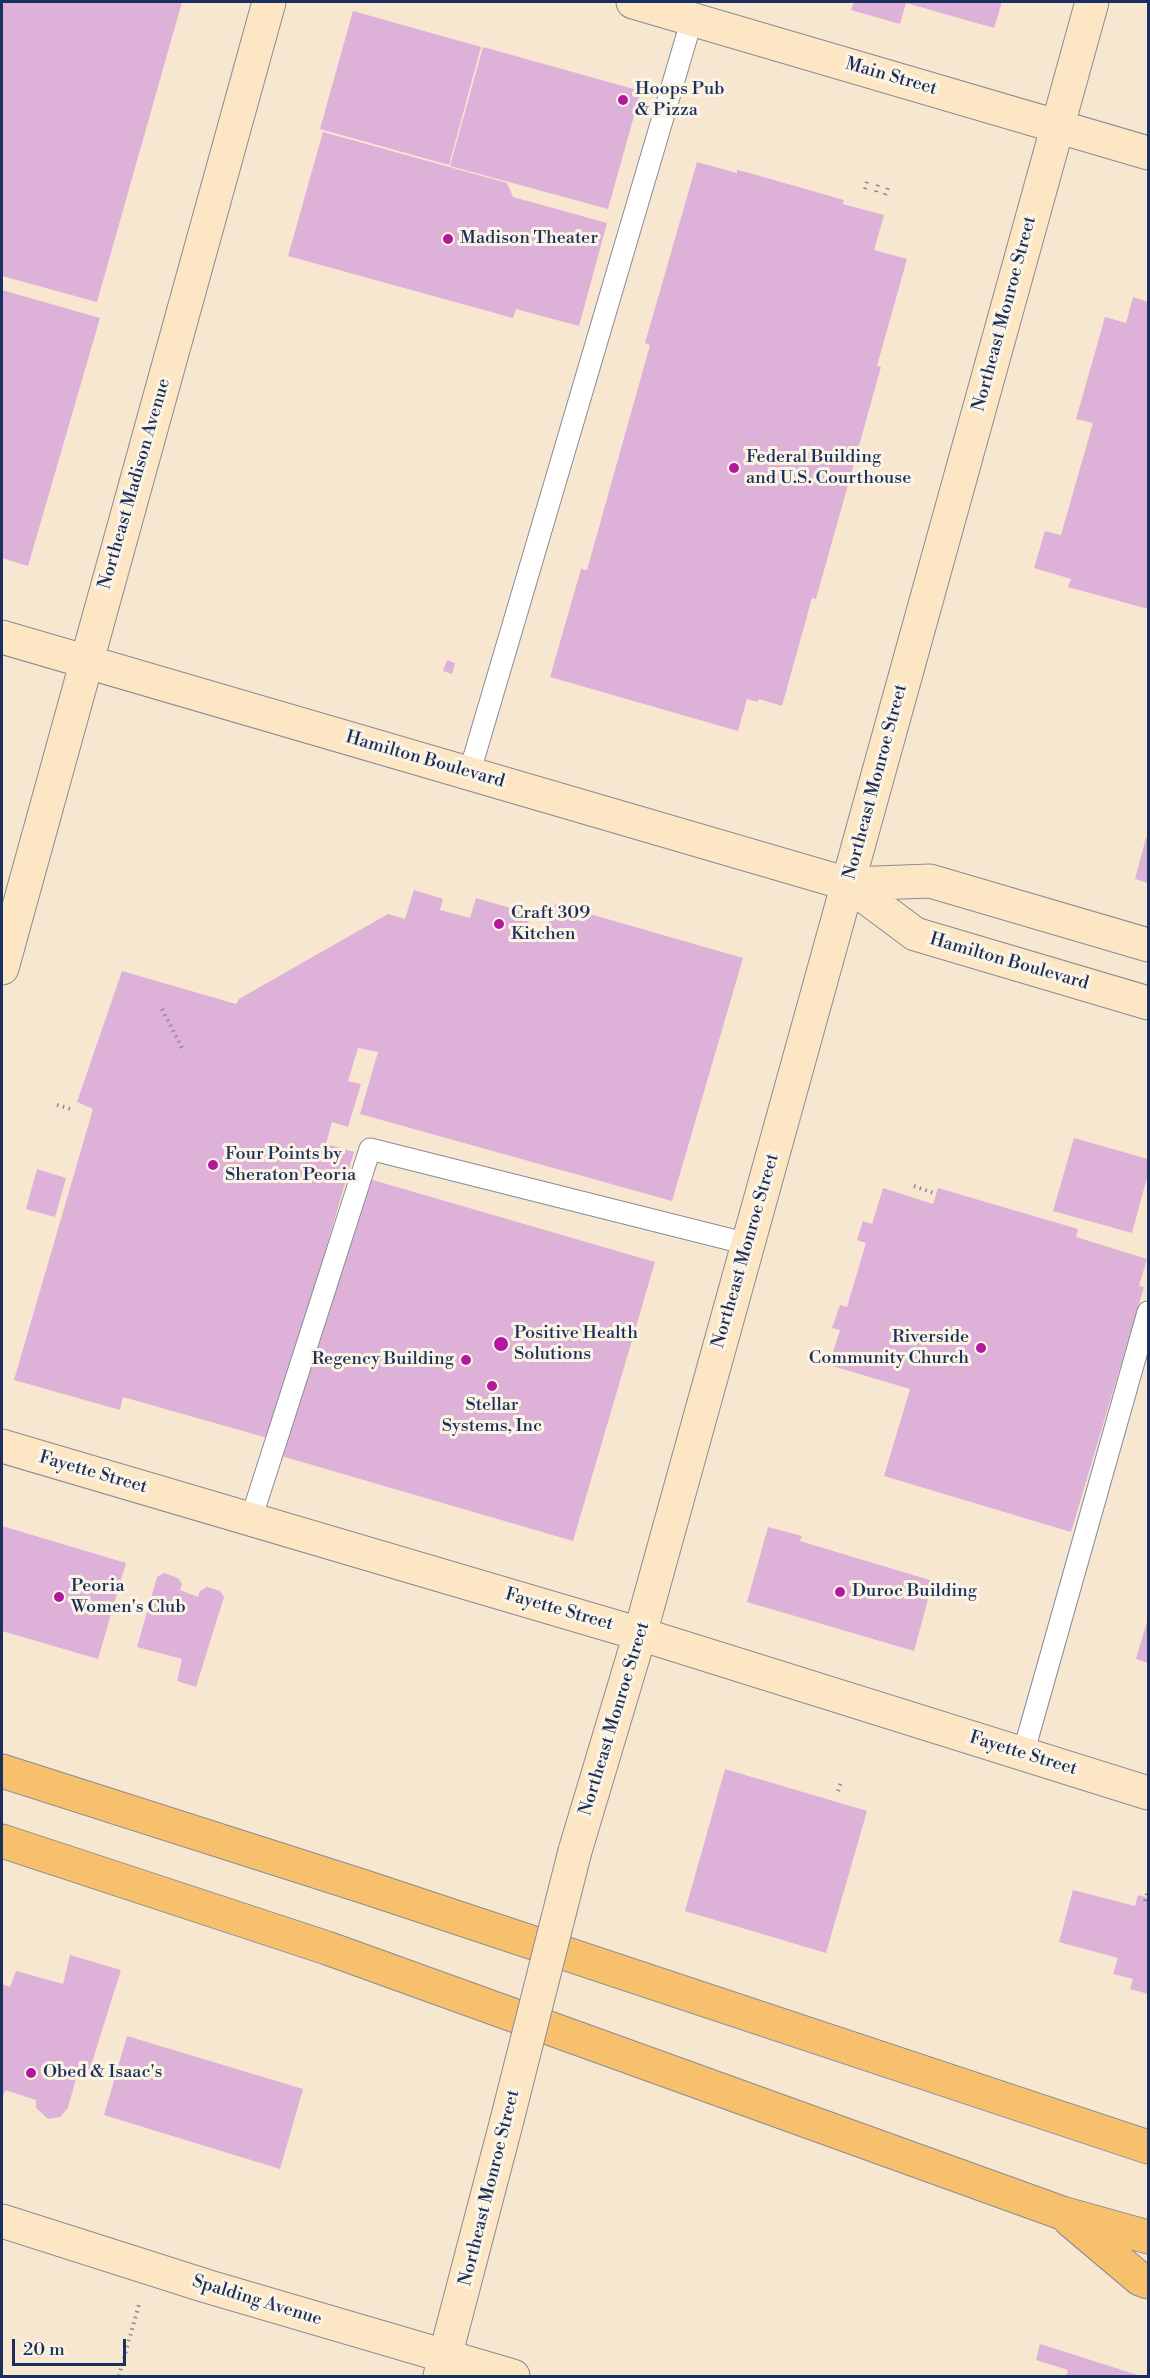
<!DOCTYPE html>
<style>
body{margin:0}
#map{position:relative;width:1150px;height:2378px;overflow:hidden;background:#f8e7d0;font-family:"Libre Bodoni",serif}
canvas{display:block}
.frame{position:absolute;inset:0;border:3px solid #1b2f5e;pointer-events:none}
.scale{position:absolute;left:12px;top:2339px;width:114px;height:27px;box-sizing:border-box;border:3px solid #1b2f5e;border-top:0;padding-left:8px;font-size:18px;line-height:21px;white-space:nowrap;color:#1b2f5e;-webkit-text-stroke:4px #fcf5e5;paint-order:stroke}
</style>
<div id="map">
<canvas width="1150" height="2378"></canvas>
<div class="frame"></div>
<div class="scale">20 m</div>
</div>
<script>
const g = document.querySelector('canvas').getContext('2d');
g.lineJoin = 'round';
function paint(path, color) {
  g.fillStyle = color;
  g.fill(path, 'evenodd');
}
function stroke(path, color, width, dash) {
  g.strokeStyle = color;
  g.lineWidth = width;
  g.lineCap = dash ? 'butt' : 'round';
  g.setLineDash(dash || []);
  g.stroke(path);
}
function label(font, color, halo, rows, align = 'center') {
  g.font = font + ' "Libre Bodoni",serif';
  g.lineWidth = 6;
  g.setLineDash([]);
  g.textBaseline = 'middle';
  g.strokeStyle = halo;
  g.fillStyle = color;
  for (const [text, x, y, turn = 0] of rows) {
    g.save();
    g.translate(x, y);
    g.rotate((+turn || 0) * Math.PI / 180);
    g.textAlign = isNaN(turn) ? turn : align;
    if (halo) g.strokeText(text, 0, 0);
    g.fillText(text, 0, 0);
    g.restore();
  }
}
paint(new Path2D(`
 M 2,2 L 182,2 L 97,302 L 2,276 Z
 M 854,2 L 1002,2 L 994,28 L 906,3 L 900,24 L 851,10 Z
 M 353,11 L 481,47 L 449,165 L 320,129 Z
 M 483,47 L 641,91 L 608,209 L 450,166 Z
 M 323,132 L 507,183 L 513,197 L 607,223 L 579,326 L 516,309 L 513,318 L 288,256 Z
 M 697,162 L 737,173 L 737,170 L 746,172 L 844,200 L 843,204 L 884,215 L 874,250 L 907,259 L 877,366 L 881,367 L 816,599 L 812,598 L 782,706 L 759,699 L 758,702 L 747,699 L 738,731 L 550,677 L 581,569 L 587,570 L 650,345 L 645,343 Z
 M 2,290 L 100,318 L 28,566 L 2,558 Z
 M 1133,297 L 1148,302 L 1148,609 L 1068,587 L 1071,579 L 1034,568 L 1045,531 L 1061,535 L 1093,423 L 1076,419 L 1105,317 L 1126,323 Z
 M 447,660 L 455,663 L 452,674 L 443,671 Z
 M 1146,838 L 1148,838 L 1148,883 L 1135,879 Z
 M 414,890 L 443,899 L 440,910 L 470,918 L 476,898 L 531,914 L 524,936 L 543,941 L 555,904 L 743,958 L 672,1201 L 360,1114 L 378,1052 L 358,1048 L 348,1081 L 361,1084 L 348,1127 L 332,1122 L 326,1144 L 354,1152 L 271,1439 L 123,1397 L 120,1410 L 14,1380 L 93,1109 L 77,1102 L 122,971 L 236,1004 L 239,999 L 388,914 L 405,919 Z
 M 1074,1138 L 1148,1159 L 1148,1174 L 1132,1233 L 1053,1211 Z
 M 37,1169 L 66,1178 L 55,1217 L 26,1209 Z
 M 359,1176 L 655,1262 L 573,1541 L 278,1455 Z
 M 883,1188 L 933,1204 L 938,1188 L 1078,1229 L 1076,1237 L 1147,1259 L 1139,1286 L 1144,1287 L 1071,1532 L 884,1476 L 910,1389 L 829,1365 L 840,1330 L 832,1328 L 840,1305 L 847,1307 L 866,1243 L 857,1240 L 863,1221 L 872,1224 Z
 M 2,1526 L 126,1563 L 98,1659 L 2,1631 Z
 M 768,1527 L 802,1536 L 800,1541 L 933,1581 L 914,1651 L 747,1602 Z
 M 164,1573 L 178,1578 L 182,1584 L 180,1590 L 198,1597 L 200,1591 L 207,1587 L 220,1591 L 224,1597 L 196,1687 L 177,1681 L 182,1659 L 137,1647 L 157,1577 Z
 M 1148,1618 L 1148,1663 L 1136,1659 Z
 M 725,1769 L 867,1811 L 826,1953 L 685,1911 Z
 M 1073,1890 L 1135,1906 L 1138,1895 L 1148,1898 L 1148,1994 L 1130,1989 L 1133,1979 L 1113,1974 L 1118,1958 L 1059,1942 Z
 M 70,1955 L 121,1970 L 88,2075 L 78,2071 L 68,2108 L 60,2117 L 48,2119 L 36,2108 L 36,2100 L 5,2090 L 2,2100 L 2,1984 L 10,1987 L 16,1971 L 63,1984 Z
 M 127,2036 L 303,2089 L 280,2169 L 104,2115 Z
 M 1040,2344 L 1141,2376 L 1066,2376 L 1068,2370 L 1036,2360 Z`), '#deb1d8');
const lane = new Path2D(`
 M 469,774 L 692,19
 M 251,1519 L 370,1149 L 748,1244
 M 1023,1754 L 1148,1312`);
const secondary = new Path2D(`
 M 633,2 L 1148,153
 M 2,637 L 848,884 L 930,881 L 1148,945
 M 848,884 L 915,934 L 1148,1003
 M 2,968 L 269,2
 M 2,1446 L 640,1634 L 1148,1793
 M 575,1851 L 640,1634 L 1092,2
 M 2,2221 L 206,2286 L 513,2376
 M 440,2376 L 507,2120`);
const highway = new Path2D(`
 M 2,1771 L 365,1887 L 1148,2147
 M 2,1841 L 327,1948 L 1062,2213 L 1148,2237
 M 1070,2220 L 1140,2279 L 1148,2282`);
stroke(lane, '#8a8b97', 23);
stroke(secondary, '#8a8b97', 35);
stroke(highway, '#8a8b97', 35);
stroke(new Path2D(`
 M 865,189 L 868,179
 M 876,192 L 879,181
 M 885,195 L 889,185
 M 162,1009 L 183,1050
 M 57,1105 L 74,1110
 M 914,1186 L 936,1194
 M 838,1791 L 841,1782
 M 1145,1901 L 1148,1890
 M 119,2376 L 140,2301`), '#8a8b97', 4, [1.5, 4.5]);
stroke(lane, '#fff', 21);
stroke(secondary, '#fce6c4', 33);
stroke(highway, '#f7c06c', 33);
const secondaryBridge = new Path2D(`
 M 507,2120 L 575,1851`);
stroke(secondaryBridge, '#8a8b97', 35, []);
stroke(secondaryBridge, '#fce6c4', 33);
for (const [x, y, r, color] of [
 [623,100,6,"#b5179e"],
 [448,239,6,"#b5179e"],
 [734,468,6,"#b5179e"],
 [499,924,6,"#b5179e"],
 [213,1165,6,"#b5179e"],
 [501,1344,8,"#b5179e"],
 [981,1348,6,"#b5179e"],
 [466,1360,6,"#b5179e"],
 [492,1386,6,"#b5179e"],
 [840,1592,6,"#b5179e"],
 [59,1597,6,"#b5179e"],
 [31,2073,6,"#b5179e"]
]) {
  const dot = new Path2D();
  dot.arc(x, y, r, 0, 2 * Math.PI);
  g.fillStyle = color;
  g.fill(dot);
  stroke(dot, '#fcf5e5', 2);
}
label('18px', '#1b2f5e', '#fcf5e5', [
 ["Main Street",891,77,16],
 ["Northeast Monroe Street",1005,314,-75],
 ["Northeast Madison Avenue",135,484,-74],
 ["Hamilton Boulevard",425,760,16],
 ["Northeast Monroe Street",876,782,-75],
 ["Hamilton Boulevard",1009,962,16],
 ["Northeast Monroe Street",746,1251,-74],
 ["Fayette Street",93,1473,16],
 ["Fayette Street",559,1610,16],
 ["Northeast Monroe Street",615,1719,-73],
 ["Fayette Street",1023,1754,17],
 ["Northeast Monroe Street",490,2188,-76],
 ["Spalding Avenue",257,2301,17]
]);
label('18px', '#1b2f5e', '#fcf5e5', [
 ["Hoops Pub",635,90],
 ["& Pizza",635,111],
 ["Madison Theater",460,239],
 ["Federal Building",746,458],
 ["and U.S. Courthouse",746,479],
 ["Craft 309",511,914],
 ["Kitchen",511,935],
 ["Four Points by",225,1155],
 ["Sheraton Peoria",225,1176],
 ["Positive Health",514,1334],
 ["Solutions",514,1355],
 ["Riverside",969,1338,"right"],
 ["Community Church",969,1359,"right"],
 ["Regency Building",454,1360,"right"],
 ["Stellar",492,1406,"center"],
 ["Systems, Inc",492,1427,"center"],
 ["Peoria",71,1587],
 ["Women's Club",71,1608],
 ["Duroc Building",852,1592],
 ["Obed & Isaac's",43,2073]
], 'left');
</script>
